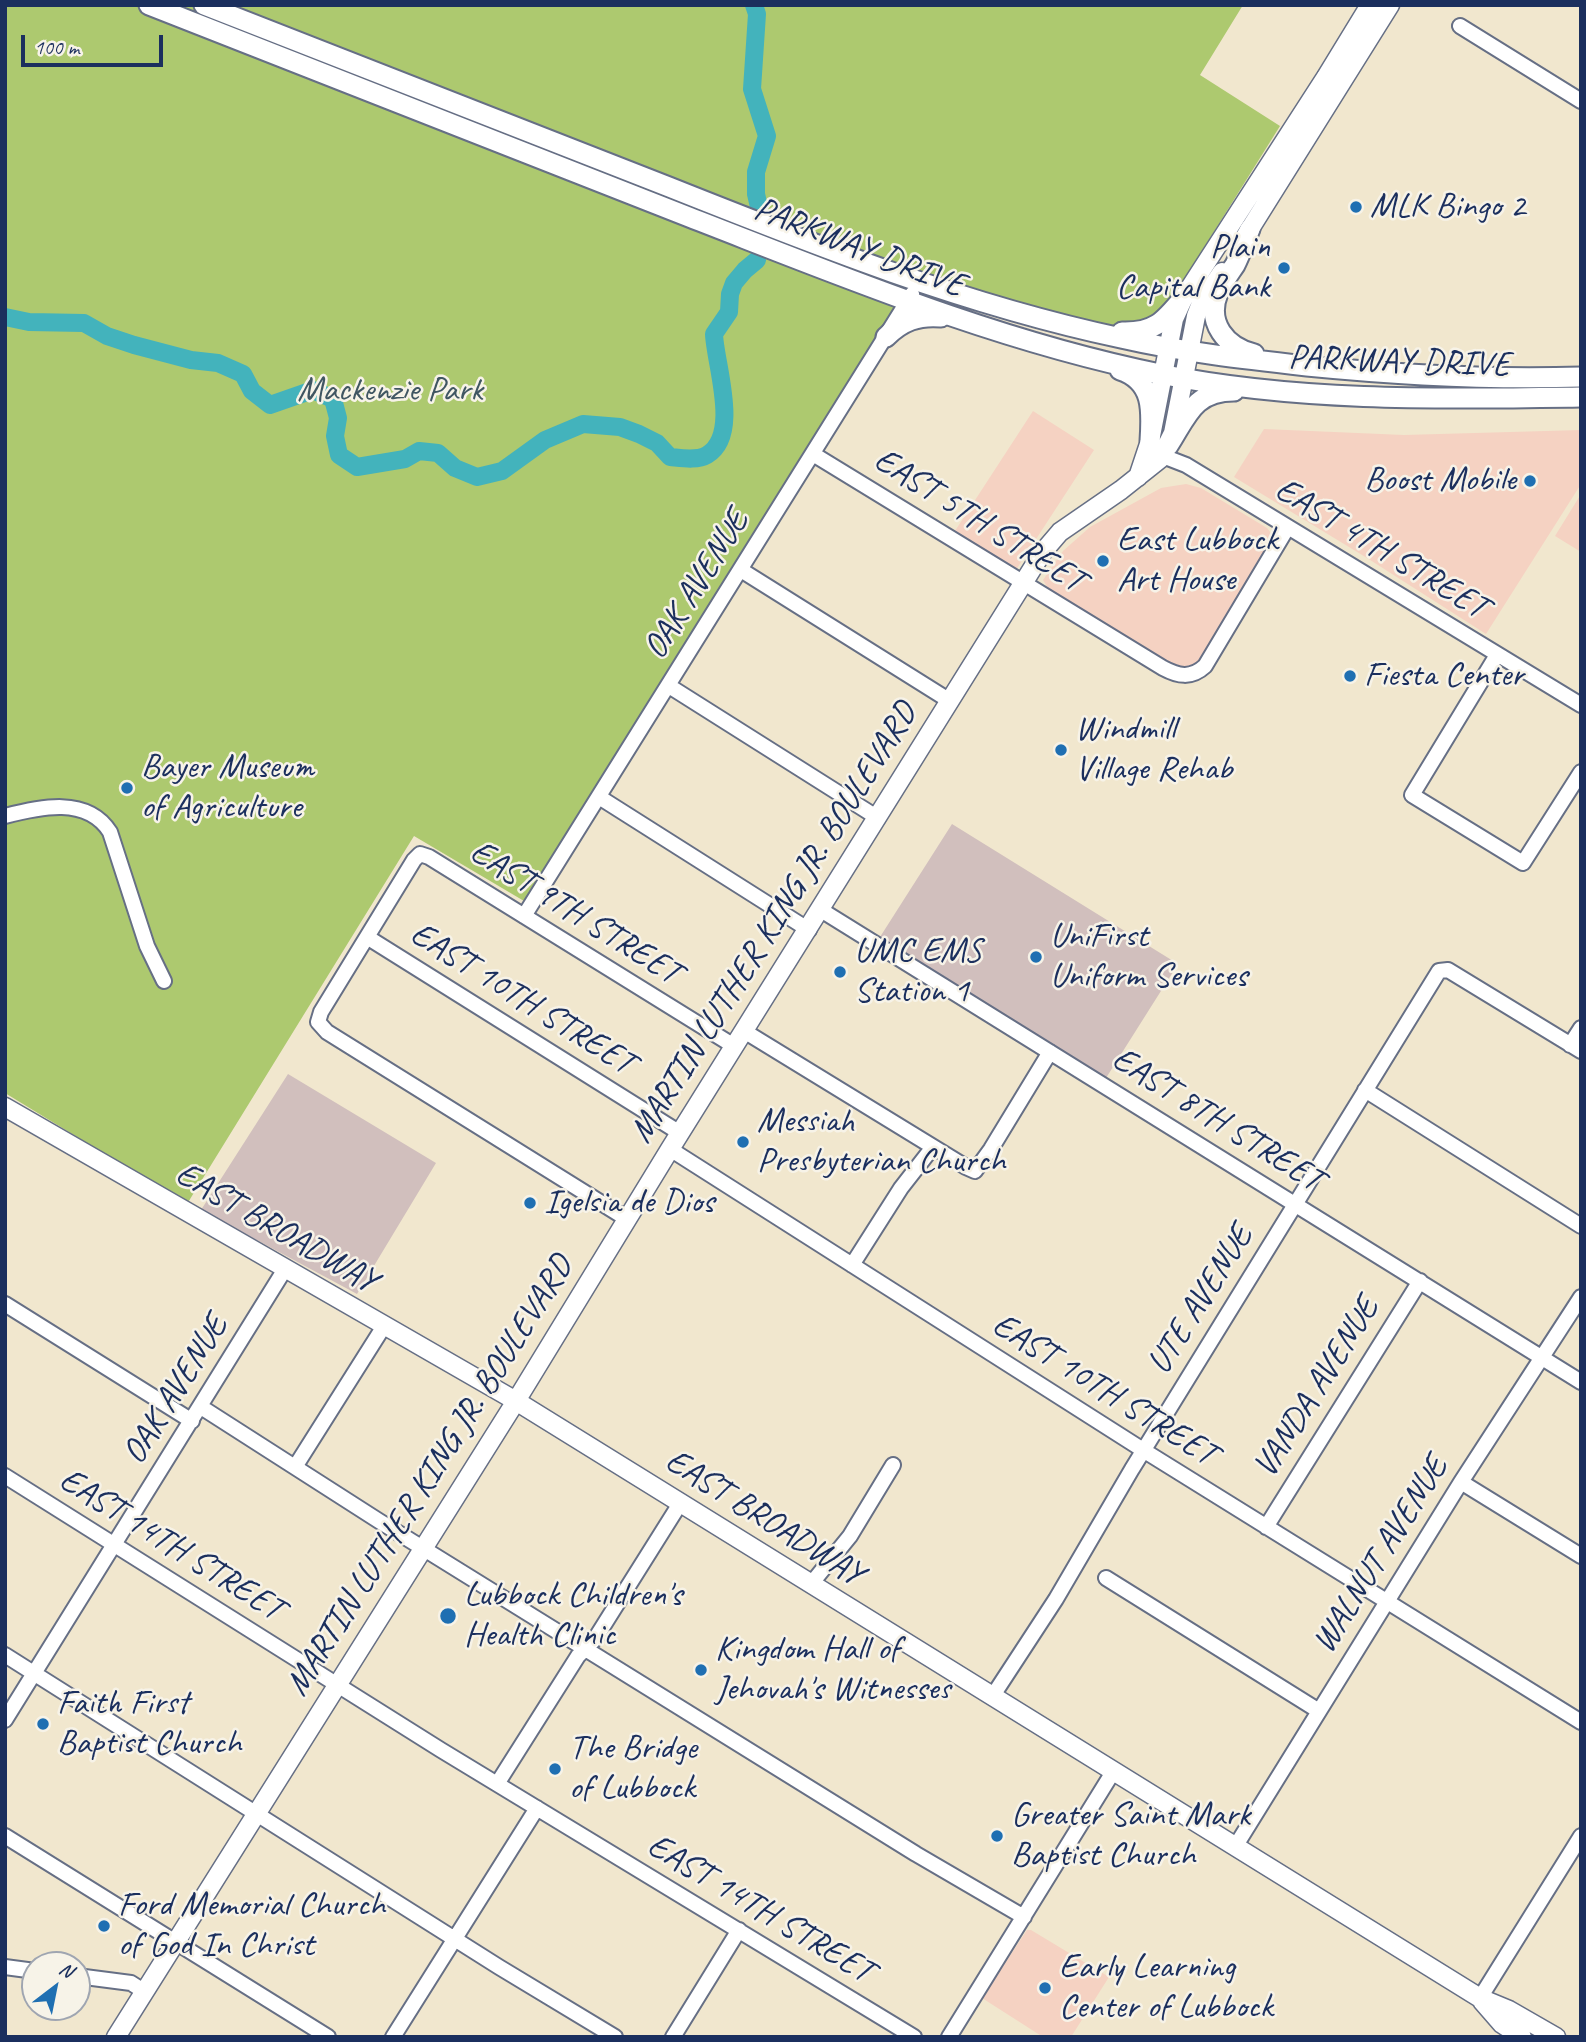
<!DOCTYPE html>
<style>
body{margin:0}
#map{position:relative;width:1586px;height:2042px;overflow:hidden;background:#f1e7ce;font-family:Caveat,sans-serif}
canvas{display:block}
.frame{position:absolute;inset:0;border:7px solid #1b2f5e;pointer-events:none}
.north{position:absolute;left:21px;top:1951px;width:70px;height:70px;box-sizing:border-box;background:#f7f3e8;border:2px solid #9fa5b1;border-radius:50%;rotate:32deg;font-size:19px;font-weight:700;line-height:28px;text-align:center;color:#1b2f5e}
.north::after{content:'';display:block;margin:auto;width:24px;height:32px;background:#1f6fb2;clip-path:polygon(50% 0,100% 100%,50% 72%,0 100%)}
.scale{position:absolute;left:21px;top:35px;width:142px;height:32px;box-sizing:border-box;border:4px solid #1b2f5e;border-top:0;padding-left:9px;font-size:21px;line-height:24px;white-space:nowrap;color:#1b2f5e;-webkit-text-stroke:5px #f7f3e8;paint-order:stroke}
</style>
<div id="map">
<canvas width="1586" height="2042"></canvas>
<div class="frame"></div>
<div class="north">N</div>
<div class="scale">100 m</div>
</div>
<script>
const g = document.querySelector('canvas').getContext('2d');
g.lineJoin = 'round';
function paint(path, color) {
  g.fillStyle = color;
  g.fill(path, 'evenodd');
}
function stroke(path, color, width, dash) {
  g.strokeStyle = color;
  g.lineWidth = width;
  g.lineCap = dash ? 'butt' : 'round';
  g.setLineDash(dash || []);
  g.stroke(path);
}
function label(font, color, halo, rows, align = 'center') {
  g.font = font + ' Caveat,sans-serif';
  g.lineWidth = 5;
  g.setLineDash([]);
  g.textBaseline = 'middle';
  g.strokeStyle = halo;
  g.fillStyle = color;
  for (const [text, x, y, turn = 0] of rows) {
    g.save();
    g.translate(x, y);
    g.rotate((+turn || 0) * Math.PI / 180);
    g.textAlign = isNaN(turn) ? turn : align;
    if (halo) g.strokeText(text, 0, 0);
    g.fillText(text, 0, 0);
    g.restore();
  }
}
paint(new Path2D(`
 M 1033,411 L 1094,450 L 1014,573 L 953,534 Z
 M 1264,429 L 1404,435 L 1581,430 L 1581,484 L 1486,634 L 1367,558 L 1234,477 Z
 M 1186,484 L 1201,488 L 1267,528 L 1271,533 L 1272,539 L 1200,659 L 1194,665 L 1181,668 L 1172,665 L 1049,590 L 1043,580 L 1063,551 L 1090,527 L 1161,488 Z
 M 1581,494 L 1581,552 L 1555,536 Z
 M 1027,1930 L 1031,1930 L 1109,1977 L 1071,2037 L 1043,2037 L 982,1998 Z`), '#f5d2c2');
paint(new Path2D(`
 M 952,824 L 1178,964 L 1106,1078 L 880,937 Z
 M 288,1074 L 436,1163 L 357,1294 L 201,1210 Z`), '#d1bfbd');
paint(new Path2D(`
 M 5,5 L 1243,5 L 1200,75 L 1280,126 L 1190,270 L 1192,272 L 1172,303 L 1141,328 L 1100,324 L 917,274 L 524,901 L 414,836 L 187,1204 L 5,1093 Z`), '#adc96f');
stroke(new Path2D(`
 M 754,5 L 757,14 L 752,89 L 767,136 L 756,172 L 756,194 L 759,207
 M 5,317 L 29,322 L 84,323 L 107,336 L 134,345 L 191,360 L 218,363 L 243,374 L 252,391 L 270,405 L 313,390 L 333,399 L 338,418 L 335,436 L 339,455 L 357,467 L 405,459 L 419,451 L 438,453 L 455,468 L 477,477 L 502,471 L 545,440 L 583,424 L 620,427 L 639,434 L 657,443 L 670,457 C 681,458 697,461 707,455 C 741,435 715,364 714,334 L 729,312 L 730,294 L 734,283 L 745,270 L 757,260`), '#43b3bc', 18);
const minor = new Path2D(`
 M 1460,26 L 1581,101
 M 1155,453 L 1186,465 L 1581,705
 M 813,454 L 1163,668 C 1178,676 1191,679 1205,666 L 1288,527
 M 741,570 L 950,701
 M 1497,655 L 1412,795 L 1523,863 L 1581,772
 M 669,686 L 878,818
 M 599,797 L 809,930
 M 5,816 C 40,807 87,796 110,832 L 147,946 L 164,981
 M 821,910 L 1581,1382
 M 524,916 L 912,294
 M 367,937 L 680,1133
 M 744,1031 L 966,1167 L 975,1171 L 991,1149 L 1050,1052
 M 1570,1045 L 1581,1028
 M 1365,1090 L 1581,1226
 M 670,1149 L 1143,1450 L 1581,1722
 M 627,1219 L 327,1032 L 318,1022 L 321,1012 L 414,860 L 420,854 L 429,857 L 734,1046
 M 852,1265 L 901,1188 L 933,1147
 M 5,1304 L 192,1421
 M 201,1407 L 379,1521 L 916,1854 L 1024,1917
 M 295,1467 L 384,1326
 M 5,1476 L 441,1750 L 914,2037
 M 1461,1482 L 1581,1556
 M 1266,1527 L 1420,1281
 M 1106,1578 L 1319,1711
 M 811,1584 L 850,1536 L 893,1465
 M 5,1655 L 499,1967 L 615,2037
 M 992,1697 L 1056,1599 L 1132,1469 L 1439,971 L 1448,970 L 1581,1051
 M 5,1720 L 285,1269
 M 497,1784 L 578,1656 L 595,1639 L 681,1502
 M 5,1836 L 328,2037
 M 1235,1847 L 1461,1482 L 1581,1297
 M 5,1967 L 35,1971
 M 77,1976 L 131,1983 L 145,1992
 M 1480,1998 L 1581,1836
 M 393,2037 L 537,1808
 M 673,2037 L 739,1930
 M 949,2037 L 1113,1772`);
const major = new Path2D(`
 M 1243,240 L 1390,5
 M 1138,477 L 1150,441 L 1174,319 L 1184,297 L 1326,77 L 1370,5
 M 5,1107 L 516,1401 L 1480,1998 L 1509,2010 L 1556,2037
 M 1482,2001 L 1502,2024 L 1522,2037
 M 116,2037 L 516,1401 L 670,1149 L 1042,553 L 1060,532 L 1121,490 L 1160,459 L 1173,433 L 1196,316 L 1201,303 L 1222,272`);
const highway = new Path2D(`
 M 149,5 C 329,76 509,147 689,217 C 844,277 997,341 1160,374 C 1299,402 1441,399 1581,397
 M 204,5 C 359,66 514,127 669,187 C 817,246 965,305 1121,338 C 1182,352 1244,359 1307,366 C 1399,375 1488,380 1581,377
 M 1250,229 C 1245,241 1241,253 1235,265 C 1229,274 1222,283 1218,293 C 1206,323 1226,347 1254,354
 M 1122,332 C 1155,333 1164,321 1184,297
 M 886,337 C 902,321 918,315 941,317
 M 1120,370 C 1154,381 1152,411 1150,441
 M 1168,446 C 1187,417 1193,391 1234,391`);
stroke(minor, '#666f85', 18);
stroke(major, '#666f85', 21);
stroke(highway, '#666f85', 23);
stroke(minor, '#fff', 14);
stroke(major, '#fff', 18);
stroke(highway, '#fff', 19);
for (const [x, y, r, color] of [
 [1356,207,7,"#1f6fb2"],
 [1284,268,7,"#1f6fb2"],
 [1530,481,7,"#1f6fb2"],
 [1103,561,7,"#1f6fb2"],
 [1350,676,7,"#1f6fb2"],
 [1061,750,7,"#1f6fb2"],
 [127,788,7,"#1f6fb2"],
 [1036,957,7,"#1f6fb2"],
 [840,972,7,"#1f6fb2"],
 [743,1142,7,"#1f6fb2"],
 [530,1203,7,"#1f6fb2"],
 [448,1616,9,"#1f6fb2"],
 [701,1670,7,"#1f6fb2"],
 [43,1724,7,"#1f6fb2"],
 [555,1769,7,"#1f6fb2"],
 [997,1836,7,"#1f6fb2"],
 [104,1926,7,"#1f6fb2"],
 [1045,1988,7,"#1f6fb2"]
]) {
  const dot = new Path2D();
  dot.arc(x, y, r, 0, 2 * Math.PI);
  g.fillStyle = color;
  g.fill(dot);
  stroke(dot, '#f7f3e8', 2.5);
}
label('35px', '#1b2f5e', '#f7f3e8', [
 ["MLK Bingo 2",1370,207],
 ["Plain",1270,248,"right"],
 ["Capital Bank",1270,288,"right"],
 ["Boost Mobile",1516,481,"right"],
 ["East Lubbock",1117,541],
 ["Art House",1117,581],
 ["Fiesta Center",1364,676],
 ["Windmill",1075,730],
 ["Village Rehab",1075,770],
 ["Bayer Museum",141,768],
 ["of Agriculture",141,808],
 ["UniFirst",1050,937],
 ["Uniform Services",1050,977],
 ["UMC EMS",854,952],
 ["Station 1",854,992],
 ["Messiah",757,1122],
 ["Presbyterian Church",757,1162],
 ["Igelsia de Dios",544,1203],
 ["Lubbock Children's",464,1596],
 ["Health Clinic",464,1636],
 ["Kingdom Hall of",715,1650],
 ["Jehovah's Witnesses",715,1690],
 ["Faith First",57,1704],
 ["Baptist Church",57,1744],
 ["The Bridge",569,1749],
 ["of Lubbock",569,1789],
 ["Greater Saint Mark",1011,1816],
 ["Baptist Church",1011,1856],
 ["Ford Memorial Church",118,1906],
 ["of God In Christ",118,1946],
 ["Early Learning",1059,1968],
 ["Center of Lubbock",1059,2008]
], 'left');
label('35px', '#1b2f5e', '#f7f3e8', [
 ["PARKWAY DRIVE",859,248,21],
 ["PARKWAY DRIVE",1399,362,2],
 ["EAST 5TH STREET",979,521,32],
 ["EAST 4TH STREET",1381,549,31],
 ["OAK AVENUE",697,585,-58],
 ["EAST 9TH STREET",575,913,32],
 ["MARTIN LUTHER KING JR. BOULEVARD",774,923,-58],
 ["EAST 10TH STREET",522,999,32],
 ["EAST 8TH STREET",1217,1120,32],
 ["EAST BROADWAY",276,1228,30],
 ["UTE AVENUE",1201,1300,-58],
 ["VANDA AVENUE",1317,1388,-58],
 ["OAK AVENUE",176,1390,-58],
 ["EAST 10TH STREET",1104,1390,32],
 ["MARTIN LUTHER KING JR. BOULEVARD",430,1476,-58],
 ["EAST BROADWAY",764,1518,32],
 ["EAST 14TH STREET",171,1545,32],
 ["WALNUT AVENUE",1381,1555,-58],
 ["EAST 14TH STREET",760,1909,31]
]);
label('35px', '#405662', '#f7f3e8', [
 ["Mackenzie Park",390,391]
]);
</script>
